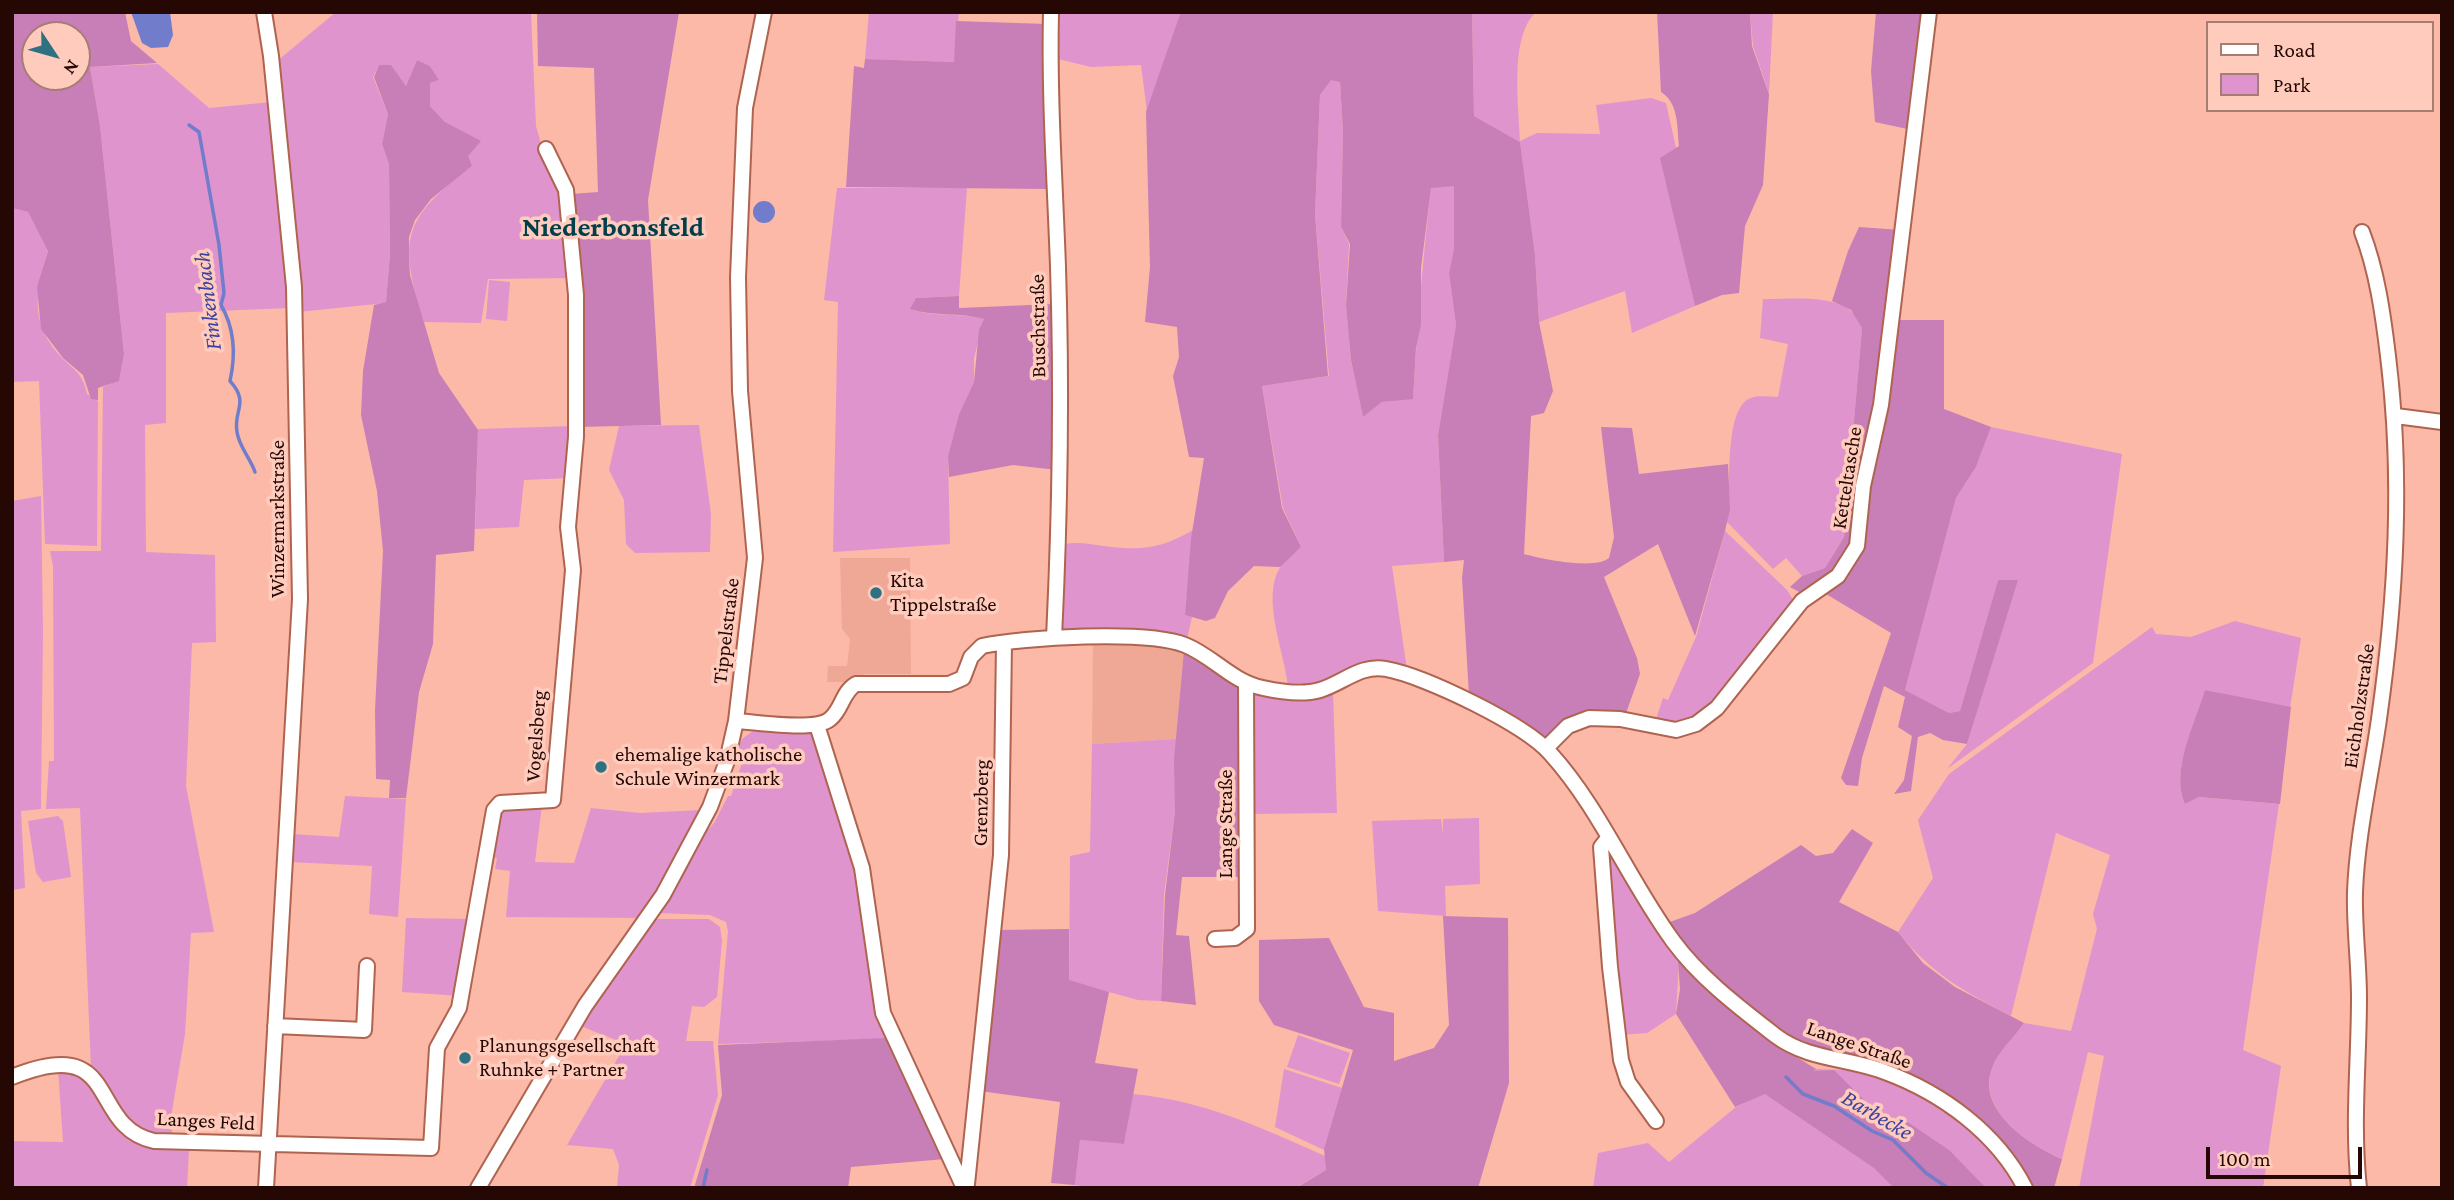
<!DOCTYPE html>
<meta charset="utf-8">
<style>
body{margin:0}
#map{position:relative;width:2454px;height:1200px;overflow:hidden;background:#fcb9a7;font-family:"Crimson Pro",serif}
canvas{display:block}
.frame{position:absolute;inset:0;border:14px solid #250803;pointer-events:none}
.legend{position:absolute;left:2206px;top:21px;width:228px;height:91px;box-sizing:border-box;background:#fecbbd;border:2px solid #a77d73;margin:0;padding:9px 12px;list-style:none;font-size:21px;color:#250803}
.legend li{display:flex;align-items:center;gap:14px;height:35px}
.legend b{width:35px;border:2px solid #a77d73}
.north{position:absolute;left:21px;top:21px;width:70px;height:70px;box-sizing:border-box;background:#fecbbd;border:2px solid #a77d73;border-radius:50%;rotate:126deg;font-size:19px;font-weight:700;line-height:28px;text-align:center;color:#250803}
.north::after{content:'';display:block;margin:auto;width:24px;height:32px;background:#2e7282;clip-path:polygon(50% 0,100% 100%,50% 72%,0 100%)}
.scale{position:absolute;left:2206px;top:1147px;width:156px;height:32px;box-sizing:border-box;border:4px solid #250803;border-top:0;padding-left:9px;font-size:21px;line-height:24px;white-space:nowrap;color:#250803;-webkit-text-stroke:5px #fecbbd;paint-order:stroke}
</style>
<div id="map">
<canvas width="2454" height="1200"></canvas>
<div class="frame"></div>
<ul class="legend">
<li><b style="height:9px;background:#fff"></b>Road</li>
<li><b style="height:19px;background:#df94ce"></b>Park</li>
</ul>
<div class="north">N</div>
<div class="scale">100 m</div>
</div>
<script>
const g = document.querySelector('canvas').getContext('2d');
g.lineJoin = 'round';
function paint(path, color) {
  g.fillStyle = color;
  g.fill(path, 'evenodd');
}
function stroke(path, color, width, dash) {
  g.strokeStyle = color;
  g.lineWidth = width;
  g.lineCap = dash ? 'butt' : 'round';
  g.setLineDash(dash || []);
  g.stroke(path);
}
function label(font, color, halo, rows, align = 'center') {
  g.font = font + ' "Crimson Pro",serif';
  g.lineWidth = 7;
  g.setLineDash([]);
  g.textBaseline = 'middle';
  g.strokeStyle = halo;
  g.fillStyle = color;
  for (const [text, x, y, turn = 0] of rows) {
    g.save();
    g.translate(x, y);
    g.rotate((+turn || 0) * Math.PI / 180);
    g.textAlign = isNaN(turn) ? turn : align;
    if (halo) g.strokeText(text, 0, 0);
    g.fillText(text, 0, 0);
    g.restore();
  }
}
paint(new Path2D(`
 M 840,558 L 910,558 L 911,674 L 864,674 L 847,682 L 827,682 L 828,666 L 847,666 L 850,639 L 842,629 Z
 M 1093,642 L 1144,642 L 1184,650 L 1176,739 L 1092,744 Z`), '#f0a896');
paint(new Path2D(`
 M 336,12 L 531,12 L 536,126 L 543,151 L 560,181 L 572,278 L 488,279 L 481,323 L 424,322 C 398,239 402,219 472,166 L 445,122 L 430,106 L 430,83 L 439,80 L 430,66 L 417,60 L 406,86 L 391,66 L 379,65 L 373,77 L 388,114 L 382,144 L 389,164 L 390,255 L 386,303 L 298,312 L 276,62 Z
 M 869,12 L 959,12 L 954,62 L 865,59 Z
 M 1055,12 L 1180,14 L 1147,112 L 1141,65 L 1091,67 L 1054,58 Z
 M 1472,12 L 1536,12 C 1509,37 1519,106 1520,141 L 1537,133 L 1600,134 L 1596,105 L 1651,98 L 1666,103 L 1676,148 L 1661,158 L 1695,306 L 1632,333 L 1625,291 L 1539,322 L 1535,255 L 1520,142 L 1474,116 Z
 M 1750,12 L 1773,12 L 1769,93 L 1753,46 Z
 M 158,64 L 209,108 L 272,102 L 290,308 L 166,313 L 166,423 L 145,425 L 146,552 L 215,555 L 216,642 L 192,643 L 186,786 L 214,932 L 191,933 L 185,1034 L 172,1111 L 172,1138 L 156,1138 L 128,1122 L 91,1068 L 80,808 L 46,809 L 49,761 L 54,761 L 53,566 L 50,551 L 101,551 L 103,387 L 119,380 L 124,354 L 100,126 L 90,67 Z
 M 1331,79 L 1340,81 L 1343,132 L 1341,227 L 1349,244 L 1346,305 L 1351,360 L 1363,417 L 1382,402 L 1413,398 C 1417,328 1423,257 1431,187 L 1454,185 L 1454,248 L 1449,273 L 1456,325 L 1438,435 L 1444,562 L 1392,566 L 1407,670 L 1309,686 L 1288,686 C 1285,653 1260,597 1281,566 C 1286,559 1295,553 1301,547 L 1283,508 L 1262,386 L 1329,376 L 1315,213 L 1320,95 Z
 M 837,188 L 967,188 L 959,296 L 916,298 L 911,309 C 935,318 960,312 984,319 L 974,358 L 974,382 L 959,414 L 948,456 L 950,544 L 833,552 L 838,302 L 824,300 Z
 M 12,208 L 28,212 L 48,250 C 35,293 29,324 63,359 C 77,372 83,375 87,394 L 98,401 L 97,546 L 45,544 L 39,381 L 12,382 Z
 M 489,280 L 510,282 L 507,321 L 486,319 Z
 M 1763,299 C 1793,300 1851,290 1862,328 L 1844,537 L 1825,568 L 1802,576 L 1786,558 L 1773,569 L 1727,522 C 1732,498 1722,407 1751,398 C 1758,395 1770,397 1778,397 L 1788,344 L 1760,338 Z
 M 699,425 L 711,514 L 710,552 L 635,553 L 626,544 L 624,500 L 609,470 L 619,426 Z
 M 573,426 L 570,478 L 524,480 L 519,527 L 475,529 L 478,429 Z
 M 1991,427 L 2122,454 L 2093,663 L 1947,769 L 1967,744 L 2017,580 L 1998,580 L 1960,711 L 1949,713 L 1905,690 L 1956,498 L 1976,467 Z
 M 41,496 L 43,630 L 41,805 L 41,809 L 21,811 L 25,888 L 12,890 L 12,501 Z
 M 1193,530 L 1185,615 L 1192,617 L 1187,639 L 1061,635 L 1060,545 C 1077,541 1087,544 1104,546 C 1141,551 1160,549 1193,530 Z
 M 1725,531 L 1787,590 L 1795,603 L 1709,709 L 1679,725 L 1655,722 L 1663,698 L 1668,700 L 1696,637 Z
 M 2235,621 L 2301,638 L 2290,708 L 2205,690 C 2195,724 2170,771 2185,804 L 2199,797 L 2279,804 L 2243,1050 L 2281,1066 L 2263,1188 L 2079,1188 L 2104,1056 L 2088,1052 L 2062,1159 C 2028,1144 1977,1111 1992,1067 C 1997,1052 2015,1037 2024,1023 L 2071,1031 L 2097,929 L 2093,914 L 2110,855 L 2056,833 L 2011,1016 C 1962,990 1933,975 1898,932 L 1933,878 L 1918,820 L 1949,774 L 2152,627 L 2156,634 L 2191,637 Z
 M 1250,691 L 1333,691 L 1337,813 L 1250,814 Z
 M 753,731 L 811,734 C 835,794 854,854 865,918 C 873,959 871,998 886,1039 L 718,1044 L 728,931 L 726,922 L 710,915 L 657,913 L 696,843 L 714,823 L 728,796 L 731,796 L 745,754 L 737,752 L 742,739 Z
 M 1176,739 L 1175,811 L 1164,895 L 1161,1001 L 1138,1000 L 1069,981 L 1070,856 L 1090,852 L 1092,744 Z
 M 345,796 L 406,799 L 398,917 L 369,914 L 372,866 L 289,862 L 292,834 L 339,837 Z
 M 542,805 L 535,862 L 574,863 L 591,808 L 640,813 L 701,810 L 643,918 L 506,917 L 510,871 L 495,869 L 497,858 L 487,857 L 500,809 Z
 M 58,816 L 63,821 L 71,877 L 43,882 L 36,873 L 28,821 Z
 M 1479,818 L 1480,884 L 1445,886 L 1446,916 L 1378,911 L 1372,821 L 1441,819 L 1443,834 L 1443,819 Z
 M 1605,857 L 1613,859 L 1679,961 L 1676,1014 L 1647,1033 L 1620,1035 Z
 M 406,918 L 471,919 L 460,996 L 402,992 Z
 M 658,919 L 709,919 L 720,927 L 722,941 L 717,997 L 704,1007 L 692,1006 L 686,1041 L 713,1041 L 718,1095 L 690,1188 L 617,1188 L 619,1165 L 613,1149 L 567,1145 L 626,1044 L 578,1025 L 653,921 Z
 M 1298,1035 L 1350,1053 L 1339,1084 L 1287,1067 Z
 M 58,1069 L 85,1076 L 129,1138 L 152,1147 L 189,1149 L 187,1188 L 12,1188 L 12,1141 L 63,1142 Z
 M 1284,1069 L 1342,1088 L 1324,1150 L 1275,1127 Z
 M 1815,1069 C 1836,1070 1861,1069 1881,1075 C 1937,1094 1988,1138 2018,1188 L 1593,1188 L 1598,1153 L 1648,1143 L 1669,1162 L 1736,1107 Z
 M 1133,1094 C 1206,1101 1259,1127 1325,1156 L 1326,1170 L 1295,1188 L 1090,1188 L 1075,1185 L 1080,1140 L 1124,1144 Z`), '#df94ce');
paint(new Path2D(`
 M 12,12 L 125,12 L 131,41 L 157,63 L 90,67 L 100,126 L 124,354 L 119,381 L 98,388 L 98,400 L 91,399 L 83,375 L 63,358 L 41,329 L 37,287 L 48,251 L 28,212 L 12,208 ZM 35,35 L 77,35 L 77,77 L 35,77 Z
 M 537,12 L 679,12 L 648,200 L 661,425 L 579,427 L 571,194 L 598,192 L 594,68 L 538,66 Z
 M 1177,12 L 1472,12 L 1474,116 L 1520,142 L 1535,255 L 1539,322 L 1553,391 L 1544,413 L 1531,416 L 1524,554 C 1542,559 1595,570 1609,558 L 1614,537 L 1601,427 L 1632,428 L 1639,474 L 1728,464 L 1730,509 L 1725,531 L 1695,636 L 1658,544 L 1604,577 L 1637,658 L 1640,674 L 1625,716 L 1605,713 L 1540,739 L 1469,695 L 1462,578 L 1464,560 L 1444,562 L 1438,435 L 1456,325 L 1449,273 L 1454,248 L 1454,186 L 1431,188 L 1421,268 L 1421,324 L 1416,348 L 1413,399 L 1382,402 L 1363,417 L 1351,360 L 1346,306 L 1350,244 L 1341,227 L 1343,131 L 1340,82 L 1331,80 L 1320,95 L 1315,214 L 1328,376 L 1262,386 L 1282,508 L 1301,547 L 1280,567 L 1254,566 L 1228,591 L 1215,618 L 1206,621 L 1185,615 L 1191,539 L 1204,458 L 1189,457 L 1173,376 L 1179,357 L 1177,327 L 1145,322 L 1150,267 L 1146,112 L 1180,14 Z
 M 1657,12 L 1750,12 L 1752,46 L 1769,94 L 1763,185 L 1745,226 L 1739,293 L 1722,295 L 1695,306 L 1660,158 L 1679,146 C 1677,127 1679,103 1661,92 Z
 M 1876,12 L 1926,12 L 1912,130 L 1875,122 L 1871,71 Z
 M 956,21 L 1047,24 L 1043,117 L 1048,189 L 846,187 L 854,66 L 864,68 L 865,59 L 954,62 Z
 M 417,60 L 430,66 L 439,80 L 430,83 L 430,106 L 445,122 L 481,141 L 468,156 L 472,166 L 431,199 L 415,220 L 409,237 L 409,259 L 410,275 L 439,373 L 478,430 L 474,551 L 436,555 L 433,644 L 419,692 L 406,798 L 389,798 L 390,780 L 376,779 L 375,710 L 383,551 L 377,491 L 361,415 L 363,371 L 374,305 L 386,302 L 390,255 L 389,164 L 382,144 L 388,114 L 374,77 L 379,65 L 391,65 L 406,86 Z
 M 1859,227 L 1901,230 L 1858,532 L 1840,572 L 1805,595 L 1790,587 L 1802,576 L 1825,568 L 1844,537 L 1862,328 L 1851,310 L 1832,301 L 1848,251 Z
 M 959,296 L 959,308 L 1054,304 L 1057,470 L 1013,465 L 949,477 L 948,456 L 959,414 L 974,382 L 979,330 L 984,319 C 960,312 935,317 910,309 L 916,298 Z
 M 1895,320 L 1944,320 L 1944,409 L 1991,427 L 1976,467 L 1956,498 L 1905,690 L 1949,713 L 1960,711 L 1998,580 L 2018,580 L 1967,744 L 1943,740 L 1930,733 L 1918,737 L 1911,791 L 1894,794 L 1904,780 L 1912,736 L 1898,727 L 1905,697 L 1884,686 L 1862,758 L 1858,786 L 1846,785 L 1841,778 L 1891,633 L 1821,591 L 1860,543 Z
 M 1184,650 L 1242,689 L 1245,877 L 1182,877 L 1176,935 L 1189,936 L 1196,1005 L 1161,1001 L 1165,895 L 1175,811 L 1174,759 Z
 M 2205,690 L 2291,707 L 2280,804 L 2199,797 L 2185,804 C 2170,771 2195,723 2205,690 Z
 M 1852,829 L 1873,843 L 1839,902 L 1898,932 L 1923,963 L 1955,987 L 2024,1023 C 2015,1037 1997,1052 1992,1068 C 1976,1110 2029,1145 2062,1159 L 2054,1188 L 2031,1188 L 1941,1094 L 1814,1052 L 1761,1020 L 1685,952 L 1667,923 L 1695,913 L 1801,845 L 1816,856 L 1833,853 Z
 M 1443,916 L 1508,918 L 1509,1083 L 1478,1188 L 1296,1188 L 1326,1170 L 1324,1149 L 1353,1050 L 1274,1025 L 1259,1001 L 1259,940 L 1329,938 L 1364,1007 L 1394,1013 L 1394,1061 L 1434,1048 L 1449,1025 Z
 M 1069,929 L 1069,980 L 1109,992 L 1095,1063 L 1138,1069 L 1124,1144 L 1080,1140 L 1075,1185 L 1051,1183 L 1060,1102 L 980,1091 L 998,930 Z
 M 1678,961 L 1764,1037 L 1816,1069 L 1813,1071 L 1834,1070 L 1875,1111 L 1909,1123 L 1949,1150 L 1986,1188 L 1894,1188 L 1874,1168 L 1765,1094 L 1735,1107 L 1676,1014 L 1680,989 Z
 M 886,1038 L 945,1159 L 851,1167 L 848,1188 L 694,1188 L 722,1095 L 718,1045 Z`), '#c87eb7');
paint(new Path2D(`
 M 131,12 L 170,12 L 173,35 L 168,47 L 151,48 L 142,43 Z
 M753 212a11 11 0 1 1 22 0a11 11 0 1 1-22 0Z`), '#717dca');
stroke(new Path2D(`
 M 189,125 L 199,132 L 219,245 L 224,293 L 221,305 C 235,329 236,354 230,381 C 250,403 233,410 237,432 C 239,447 251,459 255,472
 M 1786,1077 L 1803,1094 L 1834,1106 L 1872,1131 L 1893,1140 L 1926,1173 L 1948,1188
 M 703,1188 L 707,1170`), '#717dca', 3.5);
const minor = new Path2D(`
 M 264,12 L 271,56 L 294,287 L 300,599 L 266,1188
 M 1051,12 C 1049,99 1055,181 1058,267 C 1062,391 1060,514 1054,638
 M 2396,416 L 2442,422
 M 736,721 C 757,722 815,732 830,719 C 842,710 842,692 856,684 L 949,684 L 963,678 L 971,657 L 982,646 C 1023,637 1148,630 1185,645 C 1213,656 1232,682 1263,688 C 1281,692 1303,695 1320,690 C 1343,683 1361,664 1386,669 C 1425,676 1524,724 1550,753 C 1600,808 1629,881 1673,941 C 1700,978 1740,1008 1776,1036 C 1808,1060 1849,1058 1885,1072 C 1942,1093 1997,1133 2025,1188
 M 817,725 L 862,868 L 883,1013 L 964,1188
 M 1546,748 L 1568,726 L 1589,718 L 1620,719 L 1676,730 L 1696,724 L 1717,708 L 1802,601 L 1838,576 L 1857,546 L 1863,486 L 1881,405 L 1929,12
 M 1608,838 L 1601,847 L 1610,967 L 1621,1060 L 1628,1082 L 1656,1121
 M 1215,939 L 1235,938 L 1247,929 L 1246,683
 M 275,1026 L 364,1030 L 367,966
 M 12,1077 C 123,1032 86,1126 154,1141 L 431,1148 L 437,1048 L 459,1008 L 494,810 L 500,803 L 553,800 L 573,570 L 568,527 L 576,437 L 576,295 L 566,190 L 546,149
 M 478,1188 L 585,1006 L 663,895 L 710,807 L 727,761 L 736,721 L 755,558 L 740,391 L 738,277 L 745,108 L 764,12
 M 964,1188 L 967,1184 L 1001,855 L 1004,644
 M 2359,1188 C 2352,1124 2359,1061 2359,998 C 2359,962 2354,927 2355,892 C 2357,835 2371,776 2379,719 C 2396,598 2403,478 2388,356 C 2383,314 2377,271 2362,232`);
stroke(minor, '#af6450', 18);
stroke(minor, '#fff', 14);
for (const [x, y, r, color] of [
 [876,593,7,"#2e7282"],
 [601,767,7,"#2e7282"],
 [465,1058,7,"#2e7282"]
]) {
  const dot = new Path2D();
  dot.arc(x, y, r, 0, 2 * Math.PI);
  g.fillStyle = color;
  g.fill(dot);
  stroke(dot, '#fecbbd', 2.5);
}
label('21px', '#250803', '#fecbbd', [
 ["Buschstraße",1038,326,-91],
 ["Ketteltasche",1847,478,-81],
 ["Winzermarkstraße",278,519,-90],
 ["Tippelstraße",726,631,-83],
 ["Eichholzstraße",2359,706,-82],
 ["Vogelsberg",536,736,-86],
 ["Grenzberg",981,803,-89],
 ["Lange Straße",1226,824,-90],
 ["Lange Straße",1859,1045,19],
 ["Langes Feld",206,1121,3]
]);
label('21px', '#250803', '#fecbbd', [
 ["Kita",890,581],
 ["Tippelstraße",890,605],
 ["ehemalige katholische",615,755],
 ["Schule Winzermark",615,779],
 ["Planungsgesellschaft",479,1046],
 ["Ruhnke + Partner",479,1070]
], 'left');
label('italic 23px', '#3b419d', '#fecbbd', [
 ["Finkenbach",208,301,-97],
 ["Barbecke",1877,1115,30]
]);
label('bold 28px', '#003e4a', '#fecbbd', [
 ["Niederbonsfeld",613,227]
]);
</script>
